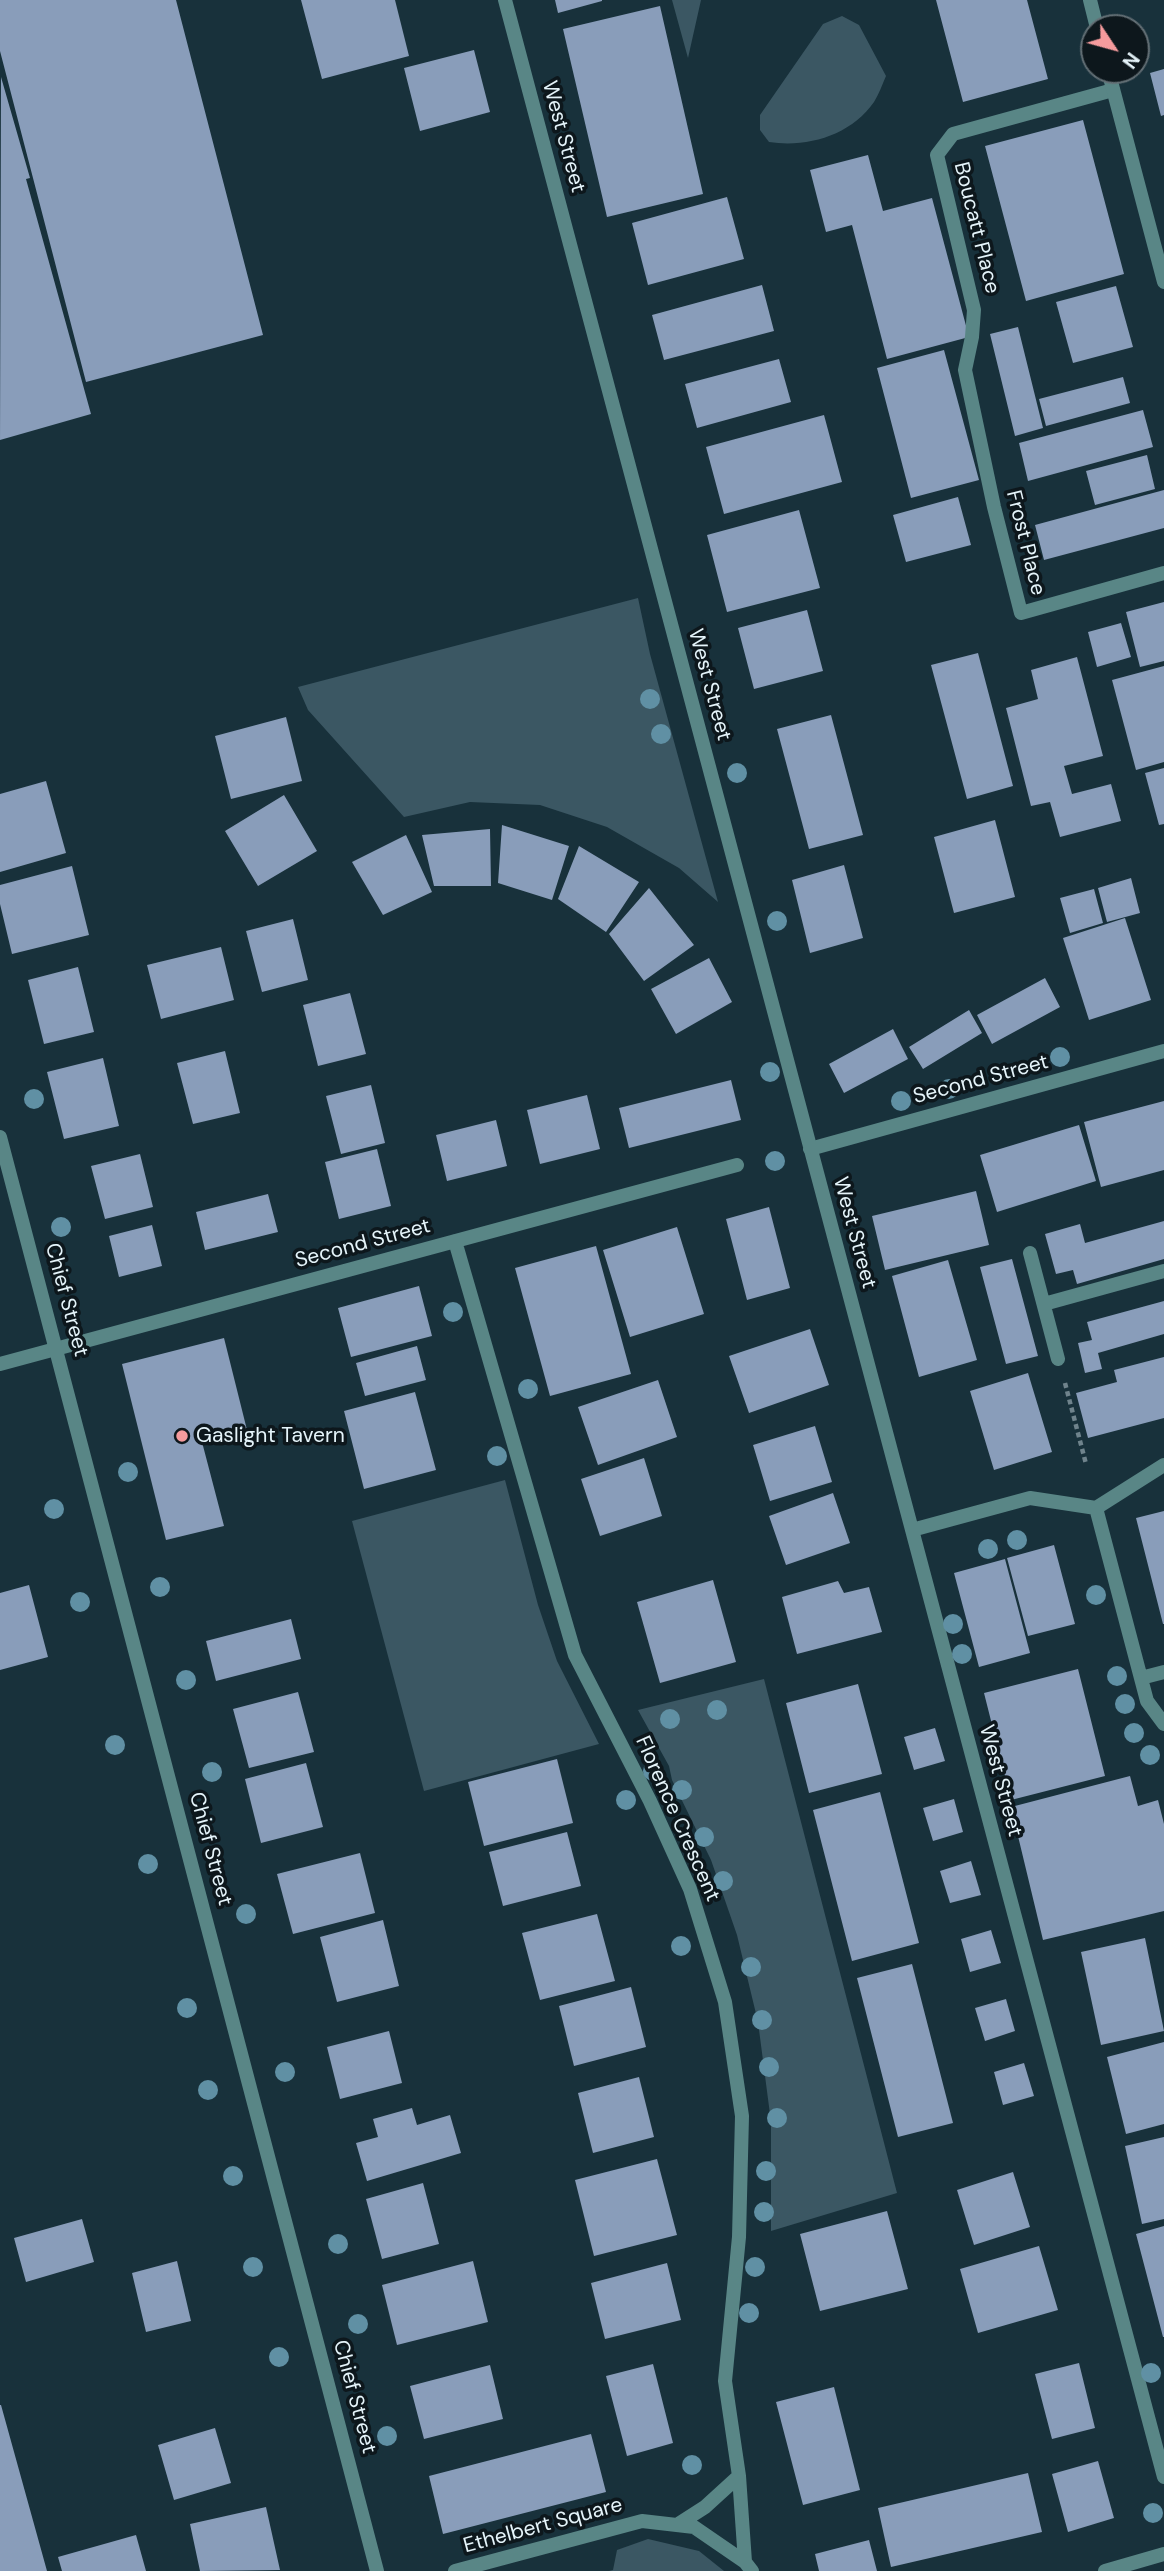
<!DOCTYPE html>
<style>
body{margin:0}
#map{position:relative;width:1164px;height:2571px;overflow:hidden;background:#18313b;font-family:"DM Sans",sans-serif}
canvas{display:block}
.north{position:absolute;left:1080px;top:14px;width:70px;height:70px;box-sizing:border-box;background:#0d171c;border:2px solid #636f75;border-radius:50%;rotate:126deg;font-size:19px;font-weight:700;line-height:28px;text-align:center;color:#e5f4fa}
.north::after{content:'';display:block;margin:auto;width:24px;height:32px;background:#f59b9d;clip-path:polygon(50% 0,100% 100%,50% 72%,0 100%)}
</style>
<div id="map">
<canvas width="1164" height="2571"></canvas>
<div class="north">N</div>
</div>
<script>
const g = document.querySelector('canvas').getContext('2d');
g.lineJoin = 'round';
function paint(path, color) {
  g.fillStyle = color;
  g.fill(path, 'evenodd');
}
function stroke(path, color, width, dash) {
  g.strokeStyle = color;
  g.lineWidth = width;
  g.lineCap = dash ? 'butt' : 'round';
  g.setLineDash(dash || []);
  g.stroke(path);
}
function label(font, color, halo, rows, align = 'center') {
  g.font = font + ' "DM Sans",sans-serif';
  g.lineWidth = 7;
  g.setLineDash([]);
  g.textBaseline = 'middle';
  g.strokeStyle = halo;
  g.fillStyle = color;
  for (const [text, x, y, turn = 0] of rows) {
    g.save();
    g.translate(x, y);
    g.rotate((+turn || 0) * Math.PI / 180);
    g.textAlign = isNaN(turn) ? turn : align;
    if (halo) g.strokeText(text, 0, 0);
    g.fillText(text, 0, 0);
    g.restore();
  }
}
paint(new Path2D(`
 M 672,0 L 701,0 L 688,58 Z
 M 842,16 L 859,25 L 886,76 C 882,85 879,94 874,102 C 851,135 808,148 769,142 L 760,130 L 760,115 L 823,24 Z
 M 638,598 L 650,654 L 718,902 L 679,868 L 607,827 L 540,805 L 470,802 L 404,817 L 308,710 L 298,687 Z
 M 505,1480 L 538,1605 L 557,1661 L 599,1744 L 424,1791 L 352,1521 Z
 M 764,1679 L 897,2193 L 771,2231 L 771,2122 L 758,2022 L 737,1935 L 711,1860 L 672,1780 L 669,1766 L 638,1710 Z
 M 648,2539 L 699,2551 L 724,2571 L 609,2571 L 613,2570 L 617,2550 Z`), '#3b5763');
paint(new Path2D(`
 M 0,0 L 176,0 L 263,335 L 86,382 L 0,51 Z
 M 301,0 L 395,0 L 409,56 L 322,79 Z
 M 555,0 L 602,0 L 602,1 L 558,13 Z
 M 936,0 L 1027,0 L 1048,79 L 963,102 Z
 M 660,6 L 703,194 L 607,217 L 563,29 Z
 M 474,50 L 490,112 L 420,131 L 404,68 Z
 M 1164,69 L 1164,115 L 1161,116 L 1150,73 Z
 M 1,77 L 30,178 L 26,179 L 91,414 L 0,440 Z
 M 1083,120 L 1124,274 L 1026,301 L 985,146 Z
 M 868,155 L 883,211 L 932,198 L 969,337 L 887,359 L 852,225 L 826,232 L 810,170 Z
 M 727,197 L 744,259 L 648,285 L 632,223 Z
 M 762,285 L 774,331 L 664,360 L 652,315 Z
 M 1116,286 L 1133,347 L 1073,363 L 1056,302 Z
 M 1018,327 L 1043,428 L 1015,436 L 990,334 Z
 M 944,350 L 979,480 L 911,498 L 877,368 Z
 M 779,359 L 791,402 L 697,428 L 685,384 Z
 M 1123,377 L 1130,403 L 1046,426 L 1039,399 Z
 M 1143,410 L 1153,447 L 1028,481 L 1019,443 Z
 M 824,415 L 842,482 L 724,514 L 706,447 Z
 M 1147,455 L 1155,489 L 1095,505 L 1086,471 Z
 M 1164,490 L 1164,528 L 1044,560 L 1035,525 Z
 M 958,497 L 971,545 L 906,562 L 893,515 Z
 M 799,510 L 820,588 L 727,612 L 707,535 Z
 M 1164,602 L 1164,661 L 1140,667 L 1126,612 Z
 M 807,610 L 823,671 L 754,689 L 738,628 Z
 M 1121,623 L 1131,657 L 1097,667 L 1088,632 Z
 M 978,653 L 1013,786 L 967,799 L 931,665 Z
 M 1077,657 L 1103,756 L 1064,766 L 1072,794 L 1111,784 L 1121,821 L 1060,837 L 1050,802 L 1031,806 L 1006,708 L 1038,699 L 1031,670 Z
 M 1164,666 L 1164,762 L 1136,770 L 1112,680 Z
 M 831,715 L 863,835 L 809,849 L 777,729 Z
 M 286,717 L 302,781 L 231,799 L 215,736 Z
 M 1164,768 L 1164,824 L 1159,825 L 1145,773 Z
 M 46,781 L 66,853 L 0,872 L 0,794 Z
 M 284,795 L 317,851 L 258,886 L 225,831 Z
 M 995,820 L 1015,897 L 954,913 L 934,837 Z
 M 502,825 L 569,846 L 552,900 L 498,883 Z
 M 490,829 L 491,886 L 434,886 L 422,835 Z
 M 406,835 L 432,892 L 383,915 L 352,862 Z
 M 579,846 L 639,882 L 606,932 L 558,899 Z
 M 844,865 L 863,938 L 810,953 L 792,880 Z
 M 72,866 L 89,935 L 12,954 L 0,904 L 0,885 Z
 M 1131,878 L 1140,913 L 1107,922 L 1098,888 Z
 M 649,888 L 694,945 L 644,981 L 609,934 Z
 M 1094,889 L 1103,923 L 1070,933 L 1060,898 Z
 M 1125,918 L 1151,1000 L 1089,1020 L 1063,938 Z
 M 293,919 L 308,980 L 262,992 L 246,931 Z
 M 221,947 L 234,1000 L 161,1019 L 147,965 Z
 M 709,958 L 732,1002 L 676,1034 L 651,989 Z
 M 78,967 L 94,1032 L 44,1044 L 28,980 Z
 M 1045,978 L 1060,1007 L 992,1044 L 977,1015 Z
 M 350,993 L 366,1054 L 318,1066 L 303,1005 Z
 M 969,1010 L 982,1033 L 923,1069 L 909,1047 Z
 M 893,1029 L 908,1059 L 844,1093 L 829,1064 Z
 M 225,1051 L 240,1113 L 193,1124 L 177,1063 Z
 M 103,1058 L 119,1126 L 64,1139 L 47,1072 Z
 M 731,1080 L 741,1120 L 629,1148 L 619,1108 Z
 M 371,1085 L 385,1143 L 341,1154 L 326,1096 Z
 M 587,1095 L 600,1149 L 540,1164 L 527,1110 Z
 M 1164,1101 L 1164,1170 L 1101,1187 L 1084,1122 Z
 M 496,1120 L 507,1166 L 447,1181 L 436,1135 Z
 M 1079,1125 L 1096,1181 L 997,1212 L 980,1155 Z
 M 377,1149 L 391,1206 L 339,1219 L 325,1162 Z
 M 140,1154 L 153,1207 L 105,1219 L 91,1166 Z
 M 976,1191 L 989,1245 L 885,1270 L 872,1216 Z
 M 268,1194 L 278,1232 L 205,1250 L 196,1212 Z
 M 769,1207 L 790,1288 L 747,1300 L 726,1219 Z
 M 1164,1221 L 1164,1259 L 1077,1284 L 1073,1270 L 1056,1274 L 1045,1234 L 1080,1224 L 1085,1243 Z
 M 152,1225 L 162,1266 L 119,1277 L 109,1236 Z
 M 677,1227 L 704,1314 L 630,1337 L 603,1250 Z
 M 596,1246 L 631,1374 L 550,1396 L 515,1268 Z
 M 1012,1259 L 1038,1356 L 1006,1364 L 980,1267 Z
 M 948,1260 L 977,1360 L 919,1377 L 892,1276 Z
 M 419,1286 L 432,1336 L 351,1357 L 338,1308 Z
 M 1164,1301 L 1164,1334 L 1098,1353 L 1102,1369 L 1085,1373 L 1078,1343 L 1092,1340 L 1087,1322 Z
 M 810,1329 L 829,1385 L 749,1413 L 729,1356 Z
 M 224,1338 L 247,1430 L 202,1442 L 224,1526 L 166,1540 L 122,1364 Z
 M 417,1346 L 426,1380 L 365,1396 L 356,1363 Z
 M 1164,1357 L 1164,1418 L 1088,1438 L 1076,1393 L 1117,1382 L 1114,1370 Z
 M 1028,1373 L 1052,1452 L 994,1470 L 970,1391 Z
 M 658,1380 L 677,1437 L 598,1465 L 578,1407 Z
 M 415,1392 L 436,1470 L 364,1489 L 344,1411 Z
 M 815,1426 L 832,1482 L 770,1501 L 753,1445 Z
 M 644,1458 L 662,1516 L 600,1536 L 581,1479 Z
 M 833,1493 L 850,1543 L 786,1565 L 769,1516 Z
 M 1164,1511 L 1164,1624 L 1163,1624 L 1136,1518 Z
 M 1054,1545 L 1075,1624 L 1028,1636 L 1007,1558 Z
 M 1005,1559 L 1030,1653 L 979,1667 L 954,1573 Z
 M 713,1580 L 736,1662 L 660,1683 L 637,1602 Z
 M 838,1581 L 844,1593 L 869,1587 L 882,1632 L 797,1654 L 782,1597 Z
 M 29,1585 L 48,1657 L 0,1670 L 0,1593 Z
 M 291,1619 L 301,1659 L 216,1681 L 206,1641 Z
 M 1078,1669 L 1105,1776 L 1011,1800 L 984,1693 Z
 M 858,1684 L 882,1774 L 809,1793 L 786,1703 Z
 M 298,1692 L 314,1752 L 249,1768 L 233,1709 Z
 M 935,1728 L 945,1761 L 914,1770 L 904,1737 Z
 M 557,1759 L 573,1823 L 484,1846 L 468,1782 Z
 M 306,1763 L 323,1827 L 261,1843 L 245,1779 Z
 M 1130,1776 L 1138,1806 L 1158,1800 L 1164,1824 L 1164,1911 L 1043,1940 L 1011,1807 Z
 M 880,1792 L 919,1943 L 852,1961 L 813,1810 Z
 M 954,1799 L 963,1832 L 933,1841 L 923,1808 Z
 M 567,1832 L 581,1886 L 503,1906 L 489,1852 Z
 M 360,1853 L 375,1913 L 293,1934 L 277,1874 Z
 M 971,1861 L 981,1895 L 950,1903 L 940,1871 Z
 M 597,1914 L 615,1981 L 540,2000 L 522,1933 Z
 M 383,1920 L 399,1986 L 337,2002 L 320,1937 Z
 M 991,1930 L 1001,1963 L 970,1972 L 961,1939 Z
 M 1145,1938 L 1164,2031 L 1101,2045 L 1081,1952 Z
 M 912,1964 L 953,2123 L 898,2137 L 857,1978 Z
 M 631,1987 L 646,2047 L 574,2066 L 559,2006 Z
 M 1006,1999 L 1015,2031 L 985,2041 L 975,2008 Z
 M 389,2031 L 402,2083 L 340,2099 L 327,2047 Z
 M 1164,2042 L 1164,2124 L 1126,2134 L 1107,2057 Z
 M 1024,2063 L 1034,2096 L 1003,2105 L 994,2072 Z
 M 639,2077 L 654,2137 L 593,2153 L 578,2093 Z
 M 412,2108 L 417,2125 L 450,2115 L 461,2153 L 367,2181 L 356,2143 L 378,2137 L 373,2119 Z
 M 1164,2137 L 1164,2219 L 1142,2224 L 1125,2146 Z
 M 657,2159 L 677,2235 L 594,2256 L 575,2180 Z
 M 1013,2172 L 1030,2227 L 974,2245 L 957,2190 Z
 M 423,2183 L 439,2244 L 382,2259 L 366,2199 Z
 M 887,2211 L 908,2289 L 820,2311 L 800,2234 Z
 M 82,2219 L 94,2262 L 26,2282 L 14,2238 Z
 M 1164,2226 L 1164,2337 L 1163,2337 L 1136,2234 Z
 M 1039,2246 L 1058,2310 L 978,2333 L 960,2269 Z
 M 177,2261 L 191,2321 L 146,2332 L 132,2273 Z
 M 473,2261 L 488,2322 L 397,2345 L 382,2285 Z
 M 667,2263 L 681,2320 L 605,2339 L 591,2283 Z
 M 1079,2363 L 1095,2428 L 1052,2439 L 1035,2374 Z
 M 653,2364 L 673,2443 L 627,2456 L 606,2376 Z
 M 490,2365 L 503,2419 L 424,2439 L 410,2386 Z
 M 834,2387 L 860,2490 L 803,2505 L 776,2402 Z
 M 0,2405 L 1,2405 L 47,2571 L 0,2571 Z
 M 215,2428 L 231,2483 L 174,2500 L 158,2445 Z
 M 591,2434 L 606,2492 L 443,2534 L 429,2476 Z
 M 1098,2461 L 1114,2518 L 1068,2532 L 1052,2474 Z
 M 1028,2473 L 1042,2532 L 891,2567 L 878,2508 Z
 M 266,2507 L 280,2570 L 200,2571 L 190,2524 Z
 M 136,2535 L 146,2571 L 62,2571 L 58,2557 Z
 M 869,2540 L 877,2571 L 819,2571 L 815,2554 Z`), '#899dba');
stroke(new Path2D(`
 M 1065,1383 L 1086,1464`), '#6f838c', 4.5, [5, 3.5]);
stroke(new Path2D(`
 M 1113,90 L 953,134 L 937,155 L 974,310 L 972,337 L 965,370 L 994,507 L 1021,613 L 1164,573`), '#598686', 14);
stroke(new Path2D(`
 M 505,0 L 1164,2477
 M 1090,0 L 1097,28
 M 1108,70 L 1164,282
 M 810,1149 L 1164,1051
 M 455,1241 L 575,1655 L 650,1801 L 690,1889 L 725,2002 L 742,2116 L 739,2237 L 725,2381 L 739,2476 L 745,2562
 M 1030,1253 L 1058,1359
 M 1044,1304 L 1164,1271
 M 0,1364 L 737,1165
 M 1096,1508 L 1147,1701 L 1164,1724
 M 912,1530 L 1030,1498 L 1096,1508 L 1164,1465
 M 1141,1678 L 1164,1672
 M 677,2525 L 705,2507 L 739,2476
 M 455,2571 L 642,2521 L 694,2527 L 745,2562 L 752,2571
 M 1105,2571 L 1164,2554`), '#598686', 14);
stroke(new Path2D(`
 M 0,1137 L 377,2571`), '#598686', 14);
g.fillStyle = '#6090a4';
for (const [x, y] of [
 [650,699],
 [661,734],
 [737,773],
 [777,921],
 [1060,1057],
 [770,1072],
 [949,1089],
 [34,1099],
 [901,1101],
 [775,1161],
 [61,1227],
 [453,1312],
 [528,1389],
 [497,1456],
 [128,1472],
 [54,1509],
 [1017,1540],
 [988,1549],
 [160,1587],
 [1096,1595],
 [80,1602],
 [953,1624],
 [962,1654],
 [1117,1676],
 [186,1680],
 [1125,1704],
 [717,1710],
 [670,1719],
 [1134,1733],
 [115,1745],
 [1150,1755],
 [653,1771],
 [212,1772],
 [682,1790],
 [626,1800],
 [704,1837],
 [148,1864],
 [723,1881],
 [246,1914],
 [681,1946],
 [751,1967],
 [187,2008],
 [762,2020],
 [769,2067],
 [285,2072],
 [208,2090],
 [777,2118],
 [766,2171],
 [233,2176],
 [764,2212],
 [338,2244],
 [253,2267],
 [755,2267],
 [749,2313],
 [358,2324],
 [279,2357],
 [1151,2373],
 [387,2436],
 [692,2465],
 [1153,2513]
]) {
  g.beginPath();
  g.arc(x, y, 10, 0, 2 * Math.PI);
  g.fill();
}
for (const [x, y, r, color] of [
 [182,1436,7,"#f59b9d"]
]) {
  const dot = new Path2D();
  dot.arc(x, y, r, 0, 2 * Math.PI);
  g.fillStyle = color;
  g.fill(dot);
  stroke(dot, '#0d171c', 2.5);
}
label('21px', '#e5f4fa', '#0d171c', [
 ["West Street",563,137,75],
 ["Boucatt Place",976,228,76],
 ["Frost Place",1025,543,76],
 ["West Street",709,685,75],
 ["Second Street",981,1080,-15],
 ["West Street",854,1233,75],
 ["Second Street",363,1244,-15],
 ["Chief Street",66,1300,75],
 ["West Street",1000,1781,75],
 ["Florence Crescent",677,1819,66],
 ["Chief Street",210,1849,75],
 ["Chief Street",354,2397,75],
 ["Ethelbert Square",543,2526,-15]
]);
label('21px', '#e5f4fa', '#0d171c', [
 ["Gaslight Tavern",196,1436]
], 'left');
</script>
